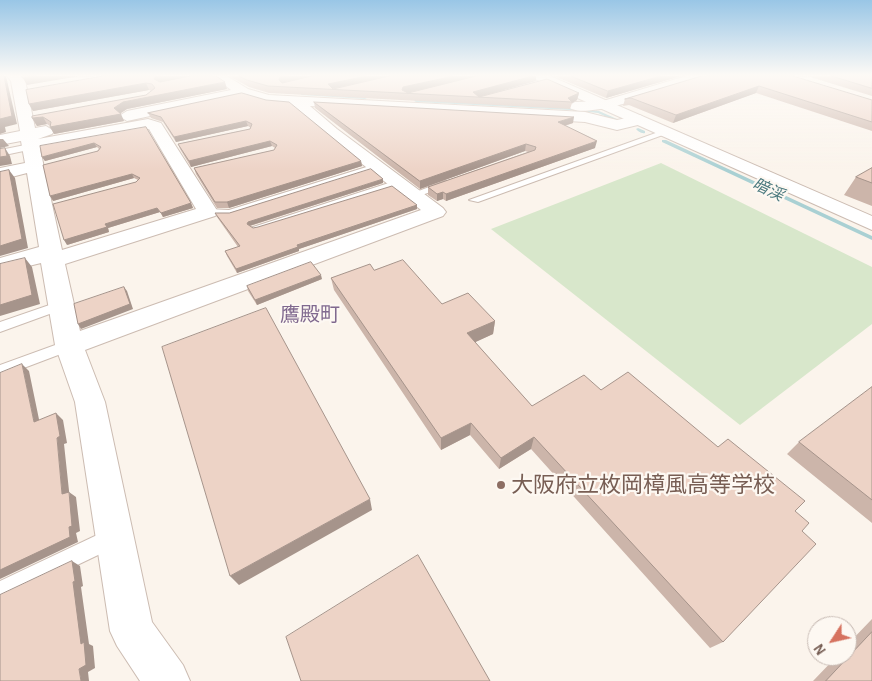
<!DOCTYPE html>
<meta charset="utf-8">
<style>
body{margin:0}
#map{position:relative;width:872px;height:681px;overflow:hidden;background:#fbf4ec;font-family:"Alegreya Sans",sans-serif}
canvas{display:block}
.north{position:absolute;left:807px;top:616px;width:50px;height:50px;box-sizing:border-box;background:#fdf8f2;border:1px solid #c6b9b2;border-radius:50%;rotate:235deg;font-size:14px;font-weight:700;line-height:20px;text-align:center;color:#745b51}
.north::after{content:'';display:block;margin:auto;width:18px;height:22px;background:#d6725f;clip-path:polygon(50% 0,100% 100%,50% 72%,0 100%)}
</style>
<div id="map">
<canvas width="872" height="681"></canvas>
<div class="north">N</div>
</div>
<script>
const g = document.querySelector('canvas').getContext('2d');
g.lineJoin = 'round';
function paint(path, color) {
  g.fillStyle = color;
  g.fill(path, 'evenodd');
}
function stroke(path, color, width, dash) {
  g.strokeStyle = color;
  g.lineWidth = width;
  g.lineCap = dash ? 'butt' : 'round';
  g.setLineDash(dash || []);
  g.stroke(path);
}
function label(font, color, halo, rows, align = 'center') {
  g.font = font + ' "Alegreya Sans","Noto Sans JP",sans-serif';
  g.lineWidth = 4.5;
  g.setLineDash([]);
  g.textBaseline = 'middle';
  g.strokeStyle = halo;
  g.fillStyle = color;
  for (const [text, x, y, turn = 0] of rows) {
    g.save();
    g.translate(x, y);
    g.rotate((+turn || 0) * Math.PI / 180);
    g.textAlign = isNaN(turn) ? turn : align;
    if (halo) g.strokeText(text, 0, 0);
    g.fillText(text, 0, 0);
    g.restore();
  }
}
paint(new Path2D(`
 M 661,163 L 872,267 L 872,324 L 740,425 L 491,229 Z`), '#d8e7cb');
paint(new Path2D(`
 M 302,93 L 365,97 L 367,98 L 365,99 L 301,95 Z
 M 415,100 L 570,108 L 599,111 L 617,119 L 613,120 L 598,113 L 570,110 L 416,102 L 414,101 Z
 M 638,128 L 645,131 L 645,133 C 641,134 638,131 636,129 Z
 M 662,140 L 666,140 L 872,236 L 872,240 L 662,142 Z`), '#a9d0d3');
const service = new Path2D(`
 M 664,130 L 671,132 L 478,202 L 469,200 Z
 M 30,144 L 34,147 L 33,149 L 0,156 L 0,150 Z
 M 376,164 L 379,165 L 379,169 L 230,216 L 208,215 L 203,212 L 208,209 L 229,210 Z
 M 398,180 L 403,183 L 401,185 L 259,230 L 255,231 L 250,228 Z
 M 445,181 L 450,184 L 448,186 L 413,198 L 408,195 Z
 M 61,301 L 67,305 L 66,308 L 0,332 L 0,322 Z
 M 69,340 L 74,341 L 76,345 L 74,349 L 0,377 L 0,365 Z
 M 114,527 L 121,530 L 124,537 L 121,544 L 0,602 L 0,581 Z`);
const minor = new Path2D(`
 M 7,76 L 21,76 L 25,80 L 35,128 L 46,126 L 54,131 L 52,134 L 38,139 L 148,119 L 161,123 L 218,212 L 215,216 L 65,264 L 80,331 L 421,210 L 325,135 L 291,105 L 268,103 L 243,96 L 127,121 L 119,116 L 127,111 L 231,90 L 213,76 L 227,76 L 248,89 L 269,95 L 585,112 L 617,120 L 640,115 L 648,120 L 646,123 L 617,130 L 585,122 L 310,106 L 337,129 L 443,208 L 446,212 L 443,216 L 85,350 L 105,402 L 152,622 L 183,665 L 190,681 L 140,681 L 117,646 L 110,631 L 75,402 L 55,345 L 41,263 L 0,273 L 0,258 L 39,247 L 27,173 L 0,180 L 0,168 L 25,163 L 21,141 L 0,145 L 0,135 L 20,131 L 11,81 ZM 149,129 L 196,209 L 62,250 L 40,149 Z
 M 686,76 L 706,76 L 704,79 C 683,85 580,124 568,106 L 575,102 L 603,101 Z`);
const tertiary = new Path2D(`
 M 533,76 L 550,76 L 872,216 L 872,230 L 535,79 Z`);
stroke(service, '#ccbcb2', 2);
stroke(minor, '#ccbcb2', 2);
stroke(tertiary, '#ccbcb2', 2);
paint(service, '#fff');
paint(minor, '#fff');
paint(tertiary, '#fff');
paint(new Path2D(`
 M 103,76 L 227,89 L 127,109 L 120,114 L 124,121 L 54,134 L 50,126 L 47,124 L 37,126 L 32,118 L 146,95 L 151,91 L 149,90 L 33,111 L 29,104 Z
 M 229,76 L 536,76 L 536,81 L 503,90 L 579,93 L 577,100 L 572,103 L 570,109 L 269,93 L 249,87 Z
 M 554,76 L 681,76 L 606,98 Z
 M 702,76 L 872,100 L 872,131 L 756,93 L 673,123 L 629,105 L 623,106 L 625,99 Z
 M 807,76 L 872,76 L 872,96 Z
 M 242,93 L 361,161 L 362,166 L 229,208 L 217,208 L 196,174 L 194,168 L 274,150 L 275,148 L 272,146 L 191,167 L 180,149 L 178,144 L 250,129 L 251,128 L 248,126 L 176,142 L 163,122 L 151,118 L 148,113 Z
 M 314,102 L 573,123 L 565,126 L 595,148 L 446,201 L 443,199 L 437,201 L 428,195 L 428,187 L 528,152 L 525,151 L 420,189 L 315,108 Z
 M 146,127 L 191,203 L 193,208 L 163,217 L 160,212 L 108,228 L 109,232 L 67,245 L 138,180 L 134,178 L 53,201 L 99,149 L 97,147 L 45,161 L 42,157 Z
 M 872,168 L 872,206 L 844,195 L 856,177 Z
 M 383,183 L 250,226 L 253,228 L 417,205 L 417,209 L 299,249 L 299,251 L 237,273 L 227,256 L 225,251 L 238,247 L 217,217 L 215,213 L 229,213 Z
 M 374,270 L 442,304 L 495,321 L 493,334 L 475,342 L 532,406 L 601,390 L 795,511 L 802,531 L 723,642 L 710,648 L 531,449 L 499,469 L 470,435 L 441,450 L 334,290 L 331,278 Z
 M 322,279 L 257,305 L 248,291 L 247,286 Z
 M 872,387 L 872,523 L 787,454 L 799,442 Z
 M 872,619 L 872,681 L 813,681 L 837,656 L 847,656 L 847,645 Z`), '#ccb5aa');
paint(new Path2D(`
 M 4,76 L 6,76 L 17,124 L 5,127 L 6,132 L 0,134 L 0,119 Z
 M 38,76 L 80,76 L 27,85 L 23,78 Z
 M 156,76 L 194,76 L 159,83 L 154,79 Z
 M 288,76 L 320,76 L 280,86 L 279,80 L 280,77 Z
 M 367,76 L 397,76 L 329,89 L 328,84 Z
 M 454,76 L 483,76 L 406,93 L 402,90 L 403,87 Z
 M 532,76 L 536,76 L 536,81 L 479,97 L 473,92 Z
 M 661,76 L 681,76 L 606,98 L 608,91 Z
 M 225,82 L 227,89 L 127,109 L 119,114 L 121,114 L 124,121 L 54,134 L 50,127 L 114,108 L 123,102 Z
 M 146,83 L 149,90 L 33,111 L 29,104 Z
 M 759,86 L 756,93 L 673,123 L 676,115 Z
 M 579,93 L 577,100 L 572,103 L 568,98 Z
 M 43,117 L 47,124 L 37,126 L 32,118 Z
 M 574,117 L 573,123 L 556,128 L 558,122 Z
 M 246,121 L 248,126 L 176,142 L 174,137 Z
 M 0,139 L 3,139 L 9,146 L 0,148 Z
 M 270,141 L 272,146 L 191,167 L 189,161 Z
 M 597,141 L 595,148 L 446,201 L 446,194 Z
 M 94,143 L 97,147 L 45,161 L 42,157 Z
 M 526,144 L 525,151 L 420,189 L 420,181 Z
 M 5,148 L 10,156 L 12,164 L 0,166 L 0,157 Z
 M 361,161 L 362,166 L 229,208 L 227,202 Z
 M 9,170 L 15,178 L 28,248 L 0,256 L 0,246 Z
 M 132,174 L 134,178 L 53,201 L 50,196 Z
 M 383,179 L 383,183 L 249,226 L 247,224 L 248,222 Z
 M 443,192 L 443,199 L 437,201 L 437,194 Z
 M 191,203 L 193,208 L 163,217 L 161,213 Z
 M 417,205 L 417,209 L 299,249 L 299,251 L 237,273 L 236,269 L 297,245 Z
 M 157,208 L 160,212 L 108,228 L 109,232 L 67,245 L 64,240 L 105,224 Z
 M 25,258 L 32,267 L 40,304 L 0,316 L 0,305 Z
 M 321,275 L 322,279 L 257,305 L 255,300 Z
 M 124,287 L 127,291 L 133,309 L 81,329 L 78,324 Z
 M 495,321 L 493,334 L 467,346 L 467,333 Z
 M 22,364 L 29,371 L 41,429 L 34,422 Z
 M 56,413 L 63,420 L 67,443 L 64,444 L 70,500 L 62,494 L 57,438 Z
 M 471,423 L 470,435 L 441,450 L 441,438 Z
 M 534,437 L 531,449 L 499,469 L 501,458 Z
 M 69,492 L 76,497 L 80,531 L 76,533 L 78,542 L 0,579 L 0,570 L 69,527 Z
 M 370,499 L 372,510 L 239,585 L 230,576 Z
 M 72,561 L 80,566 L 83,586 L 81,587 L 89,644 L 93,646 L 95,668 L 88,672 L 89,681 L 81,681 L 79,669 L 73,582 Z`), '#a6948b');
const building = new Path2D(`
 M 0,76 L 4,76 L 12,116 L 0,119 Z
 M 22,76 L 38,76 L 23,78 Z
 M 103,76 L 160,76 L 156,76 L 154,79 L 160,82 L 190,76 L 216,76 L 225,82 L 123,102 L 114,108 L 121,114 L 50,127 L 51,122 L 43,117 L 32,118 L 32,116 L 146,95 L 155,88 L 152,84 L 146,83 L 29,104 L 26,90 Z
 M 239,76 L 288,76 L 280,77 L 279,80 L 282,83 L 312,76 L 367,76 L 328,84 L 333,89 L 389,76 L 454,76 L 403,87 L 402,90 L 408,93 L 476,76 L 533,76 L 473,92 L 479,97 L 547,79 L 579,93 L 568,98 L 572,102 L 268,86 L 247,80 Z
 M 571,76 L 661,76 L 608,91 Z
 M 702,76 L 793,76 L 872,100 L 872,122 L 759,86 L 676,115 L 631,98 L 625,99 Z
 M 832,76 L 872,76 L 872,88 Z
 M 242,93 L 266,100 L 289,102 L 361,161 L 227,202 L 215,202 L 194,168 L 274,150 L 277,145 L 270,141 L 189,161 L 178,144 L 250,129 L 252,124 L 246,121 L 174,137 L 161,117 L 148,113 Z
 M 314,102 L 574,117 L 558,122 L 597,141 L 446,194 L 443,192 L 437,194 L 428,187 L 535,150 L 536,147 L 526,144 L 420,181 Z
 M 146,127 L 191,203 L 161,213 L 157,208 L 105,224 L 107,227 L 64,240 L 53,204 L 136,182 L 140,178 L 132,174 L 50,196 L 43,165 L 98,151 L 101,147 L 94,143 L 42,157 L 40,146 Z
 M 5,148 L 7,156 L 0,157 L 0,149 Z
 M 872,168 L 872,183 L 856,177 Z
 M 371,169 L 383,179 L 248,222 L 247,224 L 253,228 L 258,227 L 392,186 L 417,205 L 297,245 L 298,247 L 236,269 L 225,251 L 240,246 L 215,213 L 229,213 Z
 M 9,170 L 22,239 L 0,246 L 0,172 Z
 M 25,258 L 32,295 L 0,305 L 0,264 Z
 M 403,260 L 442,304 L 468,293 L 495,321 L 467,333 L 532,406 L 584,375 L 601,390 L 628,372 L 718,447 L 728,439 L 805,501 L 795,511 L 809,523 L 802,531 L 816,544 L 723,642 L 534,437 L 501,458 L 471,423 L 441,438 L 331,278 L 370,264 L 374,270 Z
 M 311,262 L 321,275 L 255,300 L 247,286 Z
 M 124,287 L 130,304 L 78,324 L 74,304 Z
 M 266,308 L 370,499 L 230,576 L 162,347 Z
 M 22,364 L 34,422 L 56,413 L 60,436 L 57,438 L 62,494 L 69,492 L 72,526 L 69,527 L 70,537 L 0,570 L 0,373 Z
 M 872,387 L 872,500 L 799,442 Z
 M 418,555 L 490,681 L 301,681 L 286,637 Z
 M 72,561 L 75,581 L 73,582 L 81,644 L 84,642 L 86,665 L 79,669 L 81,681 L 0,681 L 0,595 Z
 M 872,632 L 872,681 L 826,681 Z`);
paint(building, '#edd3c6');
stroke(building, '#a6948b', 1);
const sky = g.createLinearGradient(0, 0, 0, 171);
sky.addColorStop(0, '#99c6e6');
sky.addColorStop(0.44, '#fdfaf6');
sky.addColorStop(1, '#fdfaf600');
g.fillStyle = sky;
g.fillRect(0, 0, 872, 171);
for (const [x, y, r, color] of [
 [501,485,5,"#8d6e63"]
]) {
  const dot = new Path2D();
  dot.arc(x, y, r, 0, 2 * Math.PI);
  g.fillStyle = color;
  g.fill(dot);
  stroke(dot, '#fdf8f2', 2);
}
label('italic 16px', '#49787d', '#fdf8f2', [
 ["暗渓",768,190,25]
]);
label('20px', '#80698f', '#fdf8f2', [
 ["鷹殿町",310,315]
]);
label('22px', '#785e54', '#fdf8f2', [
 ["大阪府立枚岡樟風高等学校",511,485]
], 'left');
</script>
